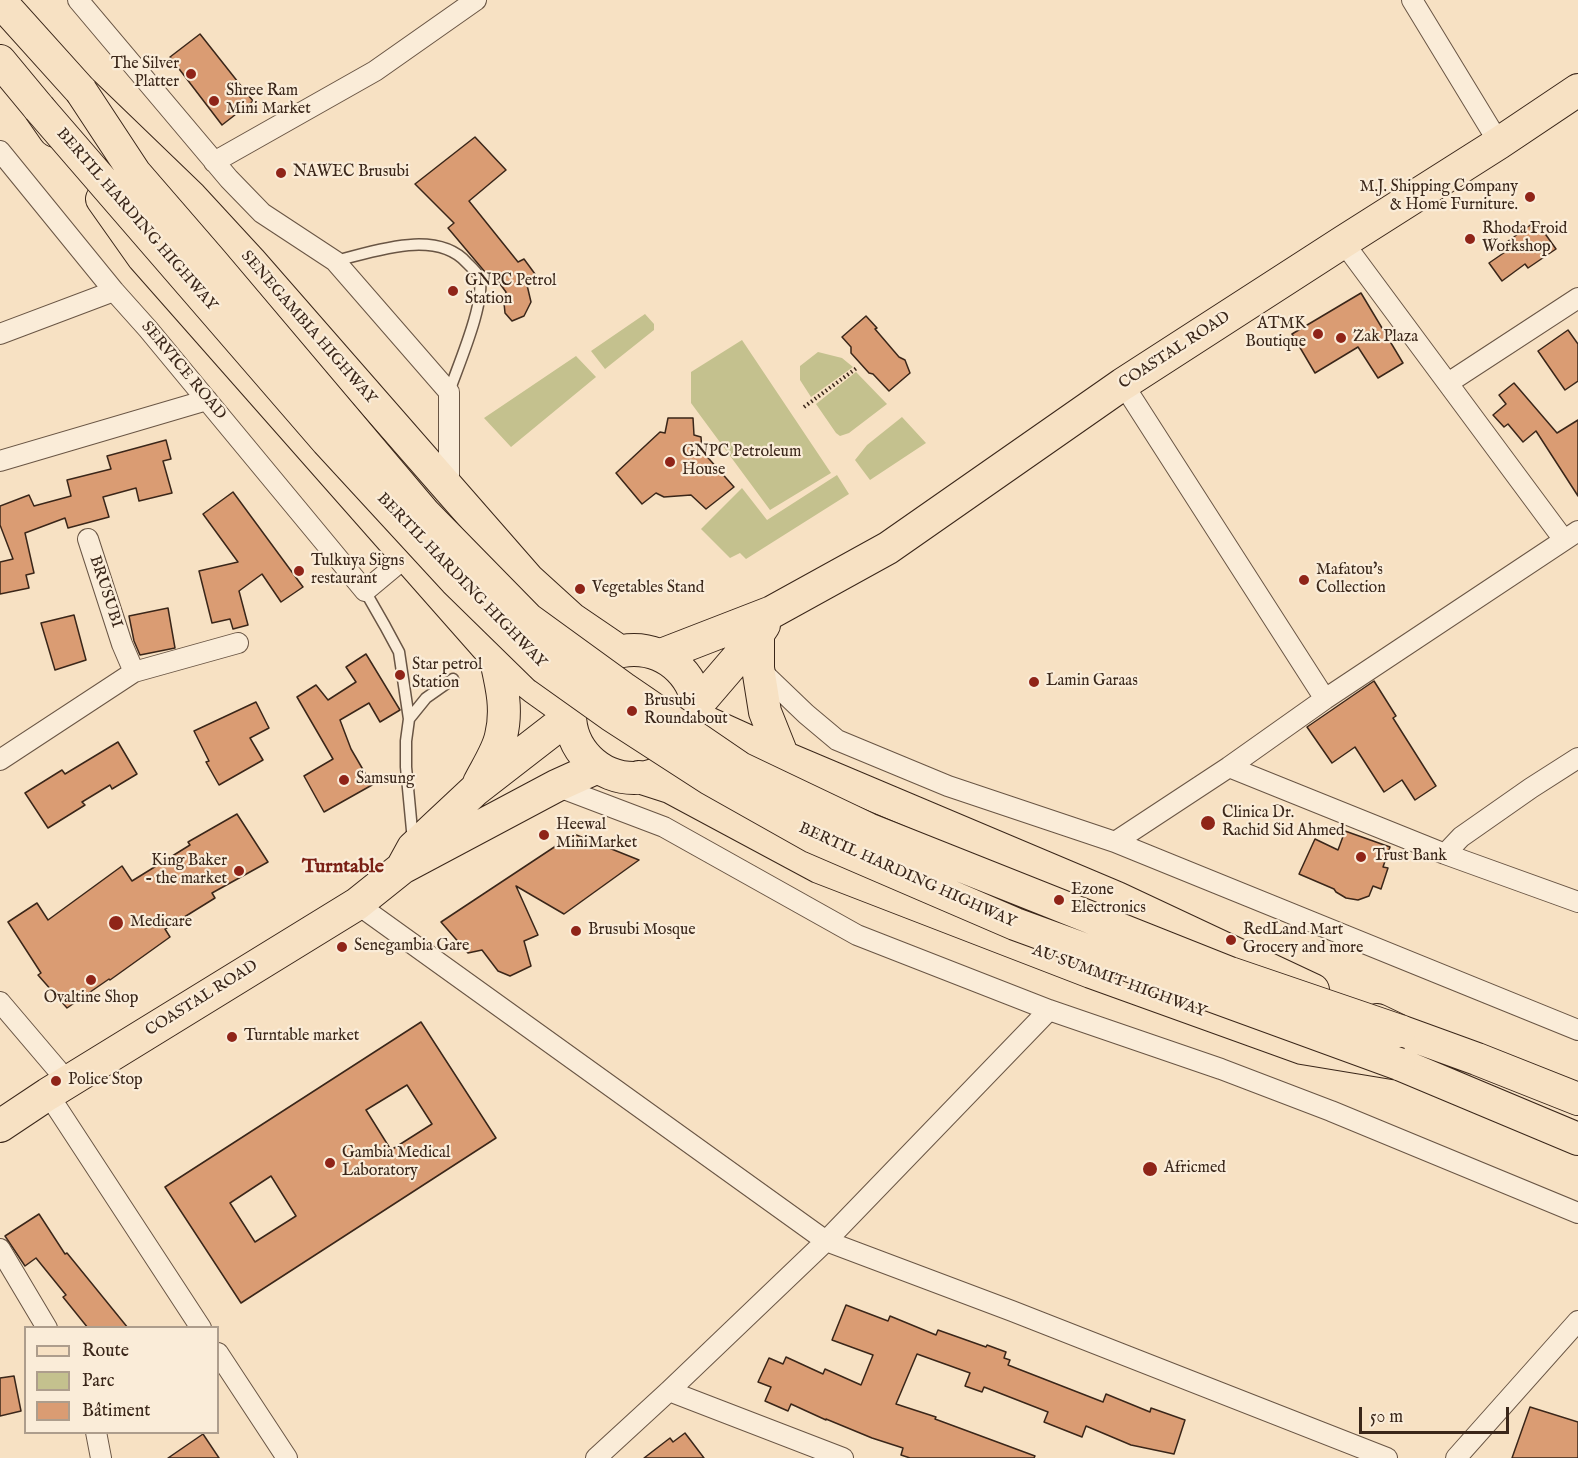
<!DOCTYPE html>
<meta charset="utf-8">
<style>
body{margin:0}
#map{position:relative;width:1578px;height:1458px;overflow:hidden;background:#f7e1c3;font-family:"IM FELL English",serif}
canvas{display:block}
.legend{position:absolute;left:24px;top:1326px;width:195px;height:108px;box-sizing:border-box;background:#faecd8;border:2px solid #ad9d8c;margin:0;padding:8px 10px;list-style:none;font-size:18px;color:#3a2619}
.legend li{display:flex;align-items:center;gap:12px;height:30px}
.legend b{width:30px;border:2px solid #ad9d8c}
.scale{position:absolute;left:1359px;top:1407px;width:150px;height:27px;box-sizing:border-box;border:3px solid #3a2619;border-top:0;padding-left:8px;font-size:18px;line-height:21px;white-space:nowrap;color:#3a2619;-webkit-text-stroke:4px #faecd8;paint-order:stroke}
</style>
<div id="map">
<canvas width="1578" height="1458"></canvas>
<ul class="legend">
<li><b style="height:8px;background:#f7e1c3"></b>Route</li>
<li><b style="height:16px;background:#c4c18e"></b>Parc</li>
<li><b style="height:16px;background:#da9c73"></b>Bâtiment</li>
</ul>
<div class="scale">50 m</div>
</div>
<script>
const g = document.querySelector('canvas').getContext('2d');
g.lineJoin = 'round';
function paint(path, color) {
  g.fillStyle = color;
  g.fill(path, 'evenodd');
}
function stroke(path, color, width, dash) {
  g.strokeStyle = color;
  g.lineWidth = width;
  g.lineCap = dash ? 'butt' : 'round';
  g.setLineDash(dash || []);
  g.stroke(path);
}
function label(font, color, halo, rows, align = 'center') {
  g.font = font + ' "IM FELL English",serif';
  g.lineWidth = 4.5;
  g.setLineDash([]);
  g.textBaseline = 'middle';
  g.strokeStyle = halo;
  g.fillStyle = color;
  for (const [text, x, y, turn = 0] of rows) {
    g.save();
    g.translate(x, y);
    g.rotate((+turn || 0) * Math.PI / 180);
    g.textAlign = isNaN(turn) ? turn : align;
    if (halo) g.strokeText(text, 0, 0);
    g.fillText(text, 0, 0);
    g.restore();
  }
}
paint(new Path2D(`
 M 645,314 L 654,324 L 654,330 L 605,369 L 591,351 Z
 M 742,340 L 831,473 L 770,510 L 691,403 L 691,372 Z
 M 818,352 L 842,358 L 853,367 L 811,397 L 800,380 L 800,366 Z
 M 576,356 L 596,377 L 511,447 L 484,418 Z
 M 856,372 L 887,404 L 849,433 L 840,436 L 836,433 L 816,404 Z
 M 902,417 L 926,443 L 870,480 L 855,460 L 867,445 Z
 M 837,475 L 849,494 L 746,559 L 740,553 L 730,558 L 701,529 L 742,488 L 767,520 Z`), '#c4c18e');
const building = new Path2D(`
 M 200,34 L 253,101 L 222,125 L 170,57 Z
 M 475,137 L 506,170 L 469,201 L 518,262 L 524,259 L 535,274 L 527,285 L 531,302 L 524,316 L 512,321 L 505,313 L 504,303 L 506,292 L 492,273 L 485,272 L 448,228 L 454,223 L 415,184 Z
 M 1536,221 L 1556,249 L 1528,268 L 1525,264 L 1502,281 L 1489,263 L 1508,250 L 1504,244 Z
 M 1361,293 L 1403,363 L 1378,378 L 1358,347 L 1315,373 L 1292,334 Z
 M 866,316 L 877,328 L 875,329 L 899,357 L 905,360 L 910,373 L 889,391 L 873,374 L 869,373 L 851,353 L 851,347 L 842,337 Z
 M 1568,330 L 1578,344 L 1578,381 L 1565,390 L 1538,351 Z
 M 1514,383 L 1557,433 L 1578,420 L 1578,496 L 1536,431 L 1523,442 L 1508,424 L 1504,427 L 1493,415 L 1506,404 L 1499,395 Z
 M 668,418 L 693,418 L 694,435 L 701,437 L 702,451 L 734,487 L 706,509 L 691,495 L 664,497 L 656,493 L 642,504 L 616,473 L 660,432 L 665,433 Z
 M 166,440 L 171,459 L 163,461 L 172,493 L 139,501 L 136,488 L 103,497 L 109,517 L 68,528 L 65,518 L 25,533 L 34,573 L 26,575 L 29,588 L 0,594 L 0,562 L 13,559 L 0,525 L 0,506 L 29,495 L 34,506 L 71,496 L 67,480 L 111,469 L 107,456 Z
 M 233,492 L 303,587 L 281,602 L 262,574 L 239,591 L 248,625 L 233,629 L 230,619 L 212,623 L 199,571 L 238,562 L 203,514 Z
 M 168,608 L 175,648 L 140,655 L 134,641 L 129,616 Z
 M 74,615 L 86,660 L 55,670 L 41,623 Z
 M 366,654 L 400,710 L 380,722 L 369,703 L 340,720 L 351,749 L 372,785 L 324,812 L 304,776 L 333,759 L 297,697 L 316,685 L 328,700 L 356,682 L 346,667 Z
 M 1374,681 L 1396,716 L 1393,718 L 1436,786 L 1415,800 L 1402,780 L 1384,792 L 1355,747 L 1332,763 L 1307,727 Z
 M 256,702 L 269,728 L 250,738 L 263,760 L 219,785 L 206,762 L 209,761 L 194,731 Z
 M 118,742 L 137,774 L 112,789 L 110,785 L 82,802 L 85,805 L 48,828 L 25,793 L 62,770 L 65,774 Z
 M 237,814 L 268,862 L 212,893 L 215,898 L 165,929 L 170,937 L 110,980 L 109,979 L 67,1008 L 38,975 L 41,973 L 8,922 L 37,903 L 48,920 L 122,866 L 132,881 L 190,845 L 188,842 Z
 M 1345,831 L 1390,847 L 1383,867 L 1388,868 L 1381,889 L 1373,886 L 1369,896 L 1358,900 L 1346,898 L 1336,892 L 1334,889 L 1299,874 L 1315,839 L 1338,850 Z
 M 574,834 L 639,860 L 564,914 L 516,886 L 538,935 L 524,941 L 531,966 L 510,976 L 498,971 L 482,950 L 468,953 L 441,922 Z
 M 421,1022 L 496,1138 L 241,1303 L 165,1187 ZM 407,1085 L 432,1124 L 391,1150 L 366,1110 ZM 271,1176 L 296,1216 L 255,1242 L 230,1203 Z
 M 39,1214 L 65,1254 L 67,1253 L 128,1328 L 88,1328 L 63,1297 L 66,1295 L 36,1258 L 25,1266 L 5,1236 Z
 M 846,1305 L 888,1321 L 890,1316 L 936,1335 L 938,1330 L 986,1347 L 987,1345 L 1006,1352 L 1004,1358 L 1010,1360 L 1008,1365 L 1103,1402 L 1106,1394 L 1150,1412 L 1151,1408 L 1185,1420 L 1174,1454 L 1131,1445 L 1086,1426 L 1082,1437 L 1044,1422 L 1048,1412 L 984,1387 L 982,1392 L 965,1386 L 970,1373 L 917,1354 L 896,1404 L 936,1417 L 935,1419 L 1035,1456 L 1034,1458 L 910,1458 L 901,1455 L 903,1448 L 872,1438 L 826,1419 L 826,1420 L 791,1404 L 788,1411 L 765,1401 L 771,1387 L 758,1382 L 769,1358 L 783,1364 L 786,1357 L 823,1374 L 825,1369 L 861,1385 L 873,1355 L 832,1340 Z
 M 14,1376 L 21,1411 L 0,1416 L 0,1378 Z
 M 1530,1407 L 1578,1422 L 1578,1458 L 1512,1458 Z
 M 685,1433 L 704,1458 L 644,1458 L 670,1438 L 673,1442 Z
 M 203,1434 L 219,1458 L 168,1458 Z`);
paint(building, '#da9c73');
stroke(building, '#3a2619', 1.5);
const service = new Path2D(`
 M 335,261 C 373,252 436,228 467,263 C 470,266 477,272 479,277 C 487,300 457,368 449,392
 M 365,591 L 385,626 L 399,652 L 409,719
 M 413,841 L 406,767 L 406,741 L 409,719 L 426,698 L 453,679`);
const minor = new Path2D(`
 M 78,0 L 229,179 L 262,213 L 335,261 L 449,392 L 449,488
 M 1412,0 L 1499,143
 M 0,151 L 114,291 L 148,329 L 365,591 L 407,556
 M 214,162 L 375,71 L 476,0
 M 1343,242 L 1564,540
 M 0,334 L 114,291
 M 1448,383 L 1578,298
 M 1123,384 L 1325,699
 M 0,461 L 207,400
 M 88,539 L 122,644 L 134,672
 M 758,668 L 806,714 L 837,740 L 948,786 L 1115,842 L 1578,1030
 M 0,760 L 134,672 L 238,643
 M 1229,767 L 1445,854 L 1578,902
 M 556,786 L 664,827 L 857,935 L 1049,1010 L 1221,1069 L 1331,1111 L 1578,1213
 M 1115,842 L 1229,767 L 1325,699 L 1578,531
 M 1445,854 L 1461,837 L 1531,788 L 1578,758
 M 357,904 L 826,1241 L 1012,1311 L 1387,1458
 M 0,1002 L 68,1082
 M 48,1094 L 201,1328
 M 0,1249 L 47,1328
 M 218,1353 L 287,1458
 M 669,1391 L 843,1458
 M 96,1432 L 101,1458
 M 596,1458 L 669,1391 L 826,1241 L 1049,1010
 M 1456,1458 L 1578,1321`);
const primary = new Path2D(`
 M 0,1 L 81,91 L 191,197 L 250,261 L 528,579 L 572,619 L 619,651
 M 0,61 L 39,108 L 55,131
 M 102,199 L 143,257 L 495,656 L 535,688 L 570,713 L 555,728 L 475,790 L 413,848 L 402,868
 M 758,634 L 758,668 L 765,712 L 783,757
 M570 714a64 64 0 1 1 128 0a64 64 0 1 1-128 0Z
 M 661,655 L 772,612 L 888,548 L 1123,384 L 1343,242 L 1499,143 L 1578,90
 M 698,704 L 758,634 L 764,625
 M 699,719 L 783,757 L 1117,898 L 1313,990
 M 639,777 L 670,787 L 819,867 L 1091,972 L 1302,1048 L 1399,1064 L 1578,1139
 M 479,783 C 486,769 498,751 501,736 C 508,708 501,683 495,656
 M 1377,1020 L 1400,1031 L 1477,1059 L 1578,1099
 M 0,1126 L 48,1094 L 357,904 L 402,868 L 556,786 L 598,767`);
stroke(service, '#695544', 13);
stroke(minor, '#695544', 22);
stroke(primary, '#3a2619', 34);
stroke(new Path2D(`
 M 804,407 L 858,367`), '#3a2619', 4, [1.5, 3]);
stroke(service, '#faecd8', 10);
stroke(minor, '#faecd8', 20);
stroke(primary, '#f7e1c3', 32);
const primaryBridge = new Path2D(`
 M 81,91 L 135,173 L 212,262 L 425,514 L 528,619 L 623,688 L 740,768 L 868,829 L 1230,973 L 1400,1031
 M 39,108 L 327,441 L 455,580 L 545,668 L 611,715 L 710,779 L 813,837 L 1015,924 L 1399,1064`);
stroke(primaryBridge, '#3a2619', 34, []);
stroke(primaryBridge, '#f7e1c3', 32);
for (const [x, y, r, color] of [
 [191,74,6,"#8f2418"],
 [214,101,6,"#8f2418"],
 [281,173,6,"#8f2418"],
 [1530,197,6,"#8f2418"],
 [1470,239,6,"#8f2418"],
 [453,291,6,"#8f2418"],
 [1318,334,6,"#8f2418"],
 [1341,338,6,"#8f2418"],
 [670,462,6,"#8f2418"],
 [299,571,6,"#8f2418"],
 [1304,580,6,"#8f2418"],
 [580,589,6,"#8f2418"],
 [400,675,6,"#8f2418"],
 [1034,682,6,"#8f2418"],
 [632,711,6,"#8f2418"],
 [344,780,6,"#8f2418"],
 [1208,823,8,"#8f2418"],
 [544,835,6,"#8f2418"],
 [1361,857,6,"#8f2418"],
 [239,871,6,"#8f2418"],
 [1059,900,6,"#8f2418"],
 [116,923,8,"#8f2418"],
 [576,931,6,"#8f2418"],
 [1231,940,6,"#8f2418"],
 [342,947,6,"#8f2418"],
 [91,980,6,"#8f2418"],
 [232,1037,6,"#8f2418"],
 [56,1081,6,"#8f2418"],
 [330,1163,6,"#8f2418"],
 [1150,1169,8,"#8f2418"]
]) {
  const dot = new Path2D();
  dot.arc(x, y, r, 0, 2 * Math.PI);
  g.fillStyle = color;
  g.fill(dot);
  stroke(dot, '#faecd8', 2);
}
label('16px', '#3a2619', '#faecd8', [
 ["The Silver",179,65,"right"],
 ["Platter",179,83,"right"],
 ["Shree Ram",226,92],
 ["Mini Market",226,110],
 ["NAWEC Brusubi",293,173],
 ["M.J. Shipping Company",1518,188,"right"],
 ["& Home Furniture.",1518,206,"right"],
 ["Rhoda Froid",1482,230],
 ["Workshop",1482,248],
 ["GNPC Petrol",465,282],
 ["Station",465,300],
 ["ATMK",1306,325,"right"],
 ["Boutique",1306,343,"right"],
 ["Zak Plaza",1353,338],
 ["GNPC Petroleum",682,453],
 ["House",682,471],
 ["Tulkuya Signs",311,562],
 ["restaurant",311,580],
 ["Mafatou's",1316,571],
 ["Collection",1316,589],
 ["Vegetables Stand",592,589],
 ["Star petrol",412,666],
 ["Station",412,684],
 ["Lamin Garaas",1046,682],
 ["Brusubi",644,702],
 ["Roundabout",644,720],
 ["Samsung",356,780],
 ["Clinica Dr.",1222,814],
 ["Rachid Sid Ahmed",1222,832],
 ["Heewal",556,826],
 ["MiniMarket",556,844],
 ["Trust Bank",1373,857],
 ["King Baker",227,862,"right"],
 ["- the market",227,880,"right"],
 ["Ezone",1071,891],
 ["Electronics",1071,909],
 ["Medicare",130,923],
 ["Brusubi Mosque",588,931],
 ["RedLand Mart",1243,931],
 ["Grocery and more",1243,949],
 ["Senegambia Gare",354,947],
 ["Ovaltine Shop",91,999,"center"],
 ["Turntable market",244,1037],
 ["Police Stop",68,1081],
 ["Gambia Medical",342,1154],
 ["Laboratory",342,1172],
 ["Africmed",1164,1169]
], 'left');
label('16px', '#3a2619', '#faecd8', [
 ["BERTIL HARDING HIGHWAY",136,220,49],
 ["SENEGAMBIA HIGHWAY",308,328,49],
 ["COASTAL ROAD",1175,351,-33],
 ["SERVICE ROAD",183,371,50],
 ["BERTIL HARDING HIGHWAY",461,581,46],
 ["BRUSUBI",105,592,72],
 ["BERTIL HARDING HIGHWAY",907,876,24],
 ["AU SUMMIT HIGHWAY",1119,982,20],
 ["COASTAL ROAD",202,999,-32]
]);
label('bold 20px', '#7a1f14', '#faecd8', [
 ["Turntable",343,868]
]);
</script>
